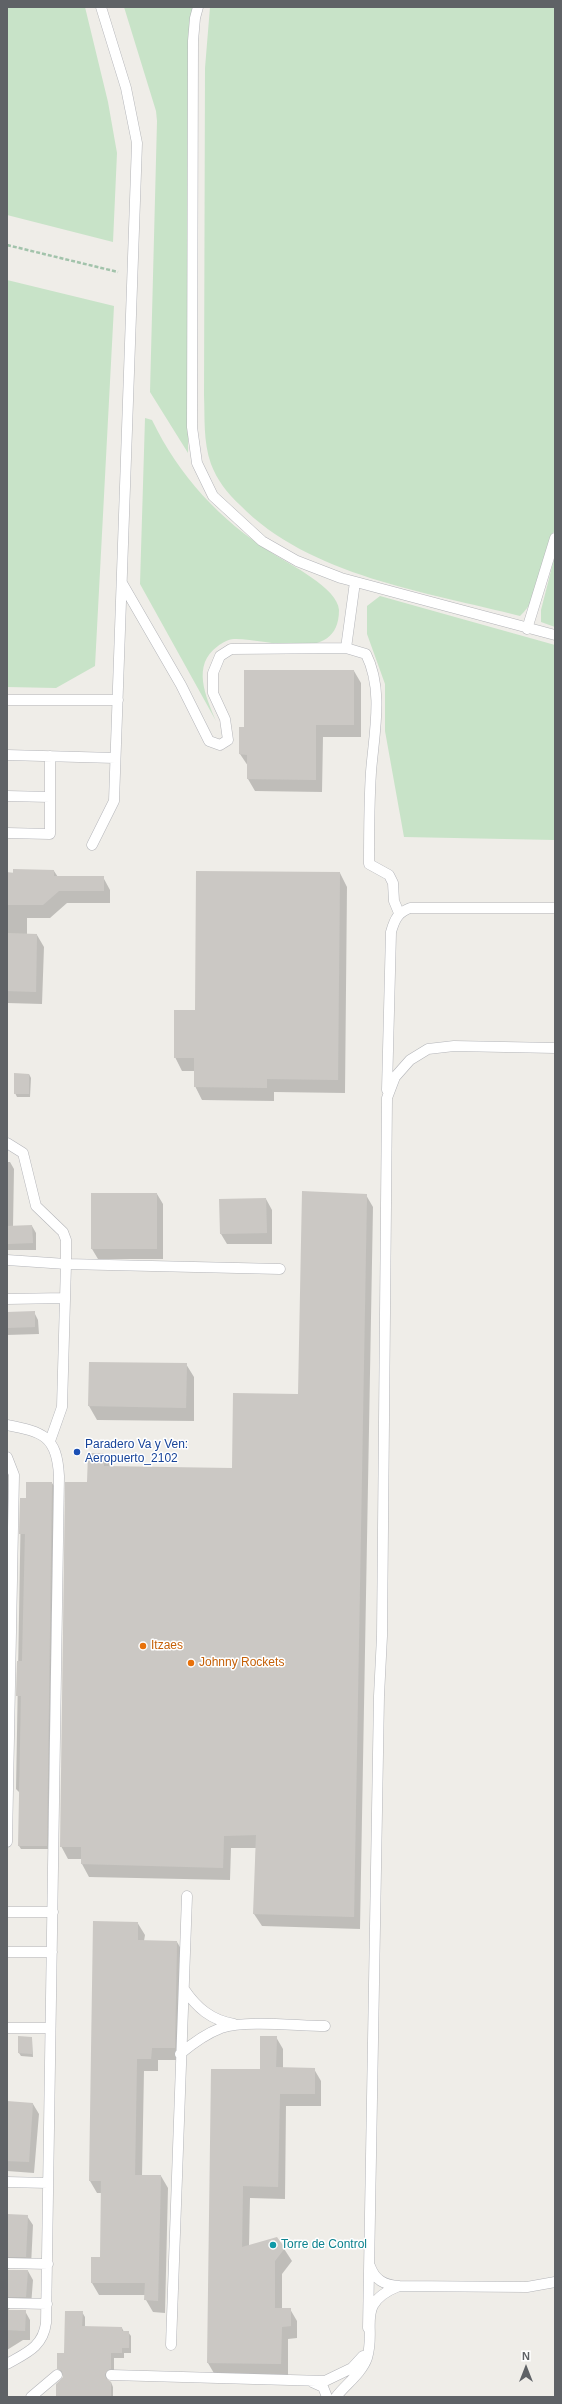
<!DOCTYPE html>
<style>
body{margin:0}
#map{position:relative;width:562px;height:2404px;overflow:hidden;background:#efede8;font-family:Helvetica,sans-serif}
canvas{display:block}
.frame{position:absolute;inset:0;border:8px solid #5f6266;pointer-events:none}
.north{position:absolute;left:506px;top:2348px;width:40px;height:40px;-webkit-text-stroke:3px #fff;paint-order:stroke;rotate:0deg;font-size:11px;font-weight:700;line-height:16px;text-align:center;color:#5f6266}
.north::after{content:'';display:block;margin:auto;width:14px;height:18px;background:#5f6266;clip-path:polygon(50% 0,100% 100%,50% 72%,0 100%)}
</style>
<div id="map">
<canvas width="562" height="2404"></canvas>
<div class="frame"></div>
<div class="north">N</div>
</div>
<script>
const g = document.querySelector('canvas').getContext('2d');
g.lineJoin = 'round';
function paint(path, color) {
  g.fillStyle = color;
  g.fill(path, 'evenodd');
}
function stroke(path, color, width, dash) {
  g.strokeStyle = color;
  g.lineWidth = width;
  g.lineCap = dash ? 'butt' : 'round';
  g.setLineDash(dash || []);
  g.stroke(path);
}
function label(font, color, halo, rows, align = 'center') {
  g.font = font + ' Helvetica,sans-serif';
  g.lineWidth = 3;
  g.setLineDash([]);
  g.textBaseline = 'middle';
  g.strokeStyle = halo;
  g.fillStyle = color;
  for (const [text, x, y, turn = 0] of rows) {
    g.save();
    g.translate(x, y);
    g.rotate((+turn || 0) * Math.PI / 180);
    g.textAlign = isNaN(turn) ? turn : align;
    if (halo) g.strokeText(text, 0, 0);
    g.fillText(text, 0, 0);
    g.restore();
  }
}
paint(new Path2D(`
 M 7,7 L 85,7 L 108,102 L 117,153 L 113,242 L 7,215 Z
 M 124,7 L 193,7 L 189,37 L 188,453 L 150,392 L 157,121 L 156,111 Z
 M 210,7 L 555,7 L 555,529 C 543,555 543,596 520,616 C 427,592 309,576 240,505 C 227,493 217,480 211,464 C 203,441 205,418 204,395 L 205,68 Z
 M 7,280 L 114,306 L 95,666 L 56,688 L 7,687 Z
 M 145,418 L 152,420 C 179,476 220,520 272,553 C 289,564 338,588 339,610 C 339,666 267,638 234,639 C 228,639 222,643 218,646 C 191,665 206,697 216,721 L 140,584 Z
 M 555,555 L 555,627 L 541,622 L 541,610 Z
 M 380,596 L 555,645 L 555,840 L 404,837 L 385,731 L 385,684 L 367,634 L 367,606 Z`), '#c8e3c8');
paint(new Path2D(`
 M 354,671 L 361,683 L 361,737 L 323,737 L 322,792 L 255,791 L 248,779 L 248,766 L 240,754 Z
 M 54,871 L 58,877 L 103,877 L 110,890 L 110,903 L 67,903 L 50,918 L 27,918 L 27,934 L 37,935 L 44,947 L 42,1004 L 7,1003 L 7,873 Z
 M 340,873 L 347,887 L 345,1093 L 274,1092 L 274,1101 L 202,1100 L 195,1086 L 195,1071 L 182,1071 L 175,1057 L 196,1011 Z
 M 29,1074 L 31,1078 L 30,1097 L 17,1097 L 15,1093 Z
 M 7,1162 L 10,1162 L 14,1169 L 13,1227 L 32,1226 L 36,1233 L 36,1250 L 7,1250 Z
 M 157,1194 L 163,1204 L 163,1259 L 98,1259 L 92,1249 Z
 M 366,1195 L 373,1207 L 360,1929 L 262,1926 L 254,1914 L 256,1848 L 231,1848 L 230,1880 L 89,1877 L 82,1864 L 82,1859 L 68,1859 L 61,1846 L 88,1483 L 104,1454 L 111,1467 L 233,1469 L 299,1396 Z
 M 266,1199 L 272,1210 L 272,1244 L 227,1244 L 221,1234 Z
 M 34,1312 L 38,1320 L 39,1334 L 7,1335 L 7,1313 Z
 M 186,1364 L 194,1377 L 194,1421 L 97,1420 L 89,1406 Z
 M 52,1483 L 54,1486 L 48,1849 L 21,1849 L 19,1846 L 20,1793 L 16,1789 L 21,1499 L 27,1499 Z
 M 7,1504 L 8,1506 L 7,1573 Z
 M 137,1922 L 145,1935 L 144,1941 L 177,1942 L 184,1954 L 182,2060 L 158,2060 L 158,2071 L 144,2071 L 142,2176 L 161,2176 L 168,2188 L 165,2313 L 153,2312 L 146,2300 L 146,2295 L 99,2295 L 92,2283 L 101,2258 L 102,2193 L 97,2193 L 90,2181 Z
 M 276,2037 L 283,2049 L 283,2068 L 314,2069 L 321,2081 L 321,2106 L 286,2106 L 285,2199 L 250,2198 L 249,2246 L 277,2238 L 292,2261 L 282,2274 L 282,2309 L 290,2309 L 297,2321 L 297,2338 L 288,2339 L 288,2376 L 215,2375 L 208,2363 L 212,2070 L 261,2070 Z
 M 32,2038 L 33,2057 L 21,2056 L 19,2053 Z
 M 7,2102 L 33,2104 L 39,2114 L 34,2173 L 7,2171 Z
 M 7,2215 L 27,2216 L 33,2225 L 31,2266 L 12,2266 L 7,2270 L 28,2271 L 33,2280 L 31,2306 L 12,2306 L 8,2310 L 25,2311 L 30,2320 L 30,2340 L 23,2340 L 7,2350 Z
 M 82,2312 L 85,2317 L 85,2327 L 122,2328 L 124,2332 L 128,2332 L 131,2336 L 131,2353 L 124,2353 L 124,2358 L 114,2358 L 114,2373 L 108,2376 L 107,2381 L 111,2382 L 113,2387 L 113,2397 L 57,2395 L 64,2377 L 58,2368 Z`), '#0003');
paint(new Path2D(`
 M 244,670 L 354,670 L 354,725 L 316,725 L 316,780 L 247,779 L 247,755 L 239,754 L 239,727 L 244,727 Z
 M 13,869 L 54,870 L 54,876 L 104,876 L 104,891 L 59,891 L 43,905 L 7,905 L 7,872 L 13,873 Z
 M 196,871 L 340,872 L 338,1080 L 267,1079 L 267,1088 L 194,1087 L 194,1058 L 174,1058 L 174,1010 L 195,1010 Z
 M 7,933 L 37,934 L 36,992 L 7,991 Z
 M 14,1073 L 29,1074 L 29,1094 L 14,1094 Z
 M 302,1191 L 367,1194 L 354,1917 L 253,1914 L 256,1835 L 224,1836 L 223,1868 L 81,1864 L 81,1847 L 60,1847 L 65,1482 L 87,1482 L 88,1453 L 104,1453 L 104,1466 L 232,1468 L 233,1393 L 298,1394 Z
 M 91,1193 L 157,1193 L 157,1249 L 91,1249 Z
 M 266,1198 L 267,1233 L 220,1234 L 219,1199 Z
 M 32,1225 L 33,1243 L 7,1244 L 7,1226 Z
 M 35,1311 L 35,1327 L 7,1328 L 7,1312 Z
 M 89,1362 L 187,1363 L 186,1408 L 88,1406 Z
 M 26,1482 L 52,1482 L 47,1846 L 18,1846 L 21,1696 L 16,1696 L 17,1661 L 22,1661 L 25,1534 L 19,1534 L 20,1498 L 26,1498 Z
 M 93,1921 L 138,1922 L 138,1940 L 177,1941 L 175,2048 L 152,2048 L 151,2059 L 137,2059 L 135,2175 L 161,2175 L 158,2301 L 144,2300 L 145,2283 L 91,2283 L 91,2257 L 100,2257 L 101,2181 L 89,2181 Z
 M 18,2036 L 32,2037 L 32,2054 L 18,2053 Z
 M 260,2036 L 277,2036 L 276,2067 L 315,2068 L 315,2094 L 280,2094 L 278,2187 L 243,2186 L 242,2247 L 277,2237 L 285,2248 L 275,2261 L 275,2308 L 291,2308 L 291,2326 L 282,2327 L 281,2364 L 207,2363 L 211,2069 L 260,2069 Z
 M 7,2101 L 33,2103 L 29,2162 L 7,2161 Z
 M 7,2214 L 28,2215 L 26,2257 L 7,2257 Z
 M 7,2270 L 28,2270 L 26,2297 L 7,2297 Z
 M 7,2310 L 26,2310 L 25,2331 L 7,2330 Z
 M 65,2311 L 83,2311 L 82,2326 L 122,2327 L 122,2331 L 129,2331 L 129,2348 L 122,2348 L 122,2353 L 111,2353 L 111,2369 L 108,2370 L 105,2374 L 106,2378 L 111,2382 L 111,2397 L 56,2396 L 56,2384 L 63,2377 L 62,2371 L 57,2369 L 57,2353 L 64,2353 Z`), '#cbc8c4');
const service = new Path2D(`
 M 198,7 L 195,18 L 193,41 L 192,427 L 197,463 L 213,496 L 262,541 L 297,561 L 341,578 L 555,635
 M 122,583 L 181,685 L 209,741 L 220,745 L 228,740 L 225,719 L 213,693 L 213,673 L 220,656 L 231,649 L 346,648 L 366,654 C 384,690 374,733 371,772 C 369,803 369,833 369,864 L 389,875 L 393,883 L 394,901 L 399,913
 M 527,629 L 555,538
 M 346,648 L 355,582
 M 7,700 L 118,700
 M 7,755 L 115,758
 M 7,796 L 50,797
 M 7,833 L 50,834 L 50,756
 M 92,845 L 114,801 L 137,143 L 126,88 L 101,7
 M 387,1090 L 391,932 C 395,918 398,913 410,908 L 555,908
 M 7,1143 L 23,1153 L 36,1206 L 63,1232 L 66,1240 L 66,1264 L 7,1260
 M 7,1299 L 65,1298
 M 7,1425 C 43,1432 57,1436 59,1476 L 46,2323 C 43,2347 26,2353 7,2364
 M 50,1441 L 62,1407 L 66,1264 L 280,1269
 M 7,1457 L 14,1475 L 7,1842
 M 7,1912 L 53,1912
 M 7,1952 L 52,1952
 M 184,1989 C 197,2008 211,2020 234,2024
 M 7,2028 L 50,2028
 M 180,2054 C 193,2043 205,2034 221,2028 C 247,2020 297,2026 325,2026
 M 7,2182 L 48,2183
 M 7,2263 L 48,2264
 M 370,2266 C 375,2280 384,2285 399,2286
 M 7,2303 L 47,2304
 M 368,2328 L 379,1696 L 382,1636 L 387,1098 L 395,1077 L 410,1060 L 428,1049 L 454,1046 L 555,1048
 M 171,2345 L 187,1896
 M 111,2375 L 325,2381 L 352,2368 L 363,2356
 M 312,2382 L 323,2387 L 327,2397
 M 31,2397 L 57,2375
 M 336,2397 C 345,2385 362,2373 367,2358 C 377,2326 354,2304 399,2286 L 527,2287 L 555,2282`);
stroke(service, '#b3b4b8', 11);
stroke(new Path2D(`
 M 7,245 L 118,272`), '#a2c3ab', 2.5, [4, 2]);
stroke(service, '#fff', 10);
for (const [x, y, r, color] of [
 [77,1452,4,"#1a4fb4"],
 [143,1646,4,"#e8710a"],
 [191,1663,4,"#e8710a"],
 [273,2245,4,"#0f9aa8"]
]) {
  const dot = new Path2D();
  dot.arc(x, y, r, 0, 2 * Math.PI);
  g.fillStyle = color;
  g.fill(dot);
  stroke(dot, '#fff', 1.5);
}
label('12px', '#164399', '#fff', [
 ["Paradero Va y Ven:",85,1445],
 ["Aeropuerto_2102",85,1459]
], 'left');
label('12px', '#c56008', '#fff', [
 ["Itzaes",151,1646],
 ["Johnny Rockets",199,1663]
], 'left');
label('12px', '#0d838f', '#fff', [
 ["Torre de Control",281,2245]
], 'left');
</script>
